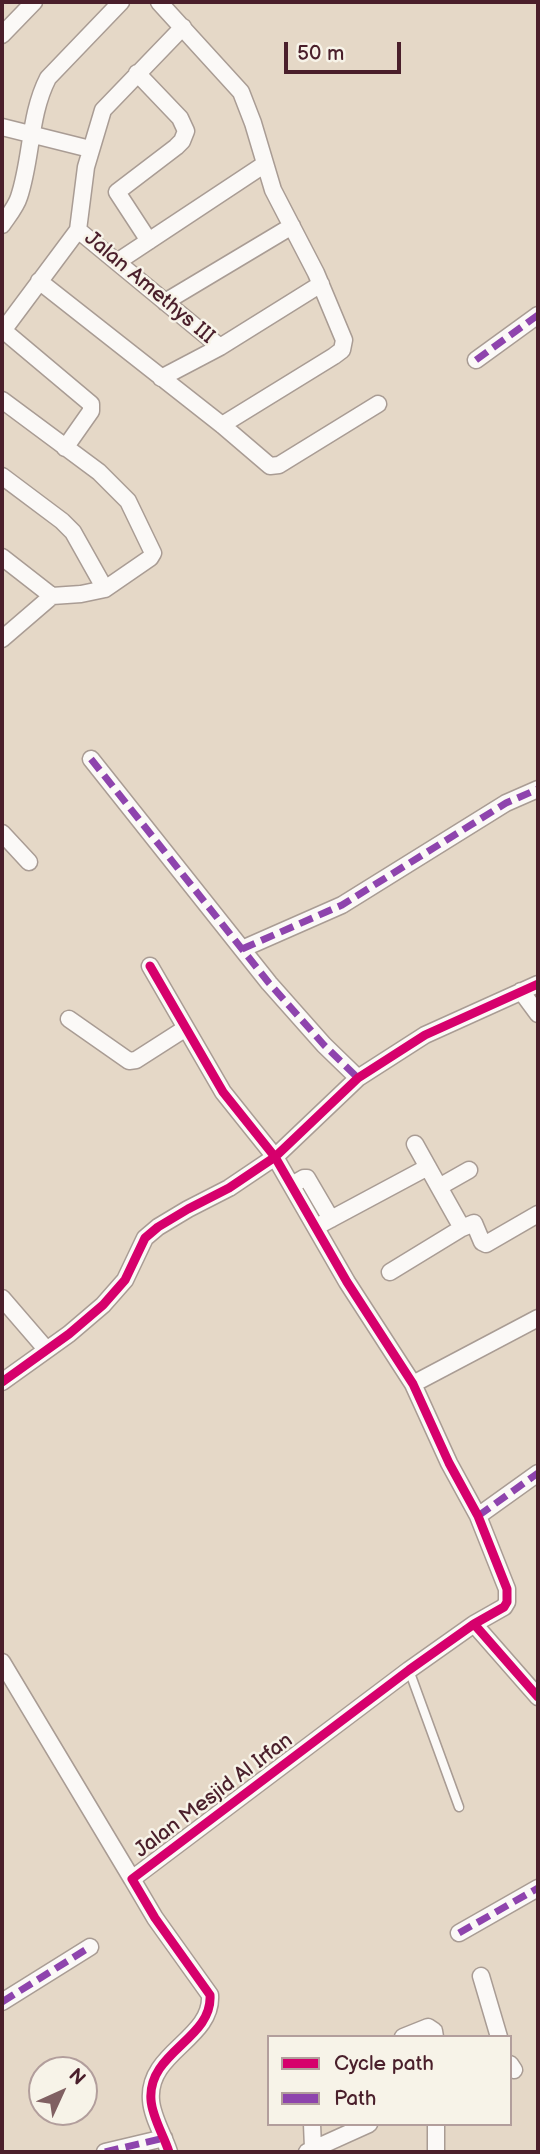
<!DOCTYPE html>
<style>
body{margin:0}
#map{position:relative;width:540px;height:2154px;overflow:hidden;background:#e5d8c7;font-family:"Balsamiq Sans",sans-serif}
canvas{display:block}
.frame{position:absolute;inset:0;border:4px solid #4a1f2b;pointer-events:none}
.legend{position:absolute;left:267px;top:2035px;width:245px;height:91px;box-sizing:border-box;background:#f7f3e8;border:2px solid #b29e9c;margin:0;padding:9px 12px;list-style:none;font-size:21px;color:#4a1f2b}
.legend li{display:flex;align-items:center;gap:14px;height:35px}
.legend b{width:35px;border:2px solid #b29e9c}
.north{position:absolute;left:28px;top:2056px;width:70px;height:70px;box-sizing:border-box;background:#f7f3e8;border:2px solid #b29e9c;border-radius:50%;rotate:45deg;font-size:19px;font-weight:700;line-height:28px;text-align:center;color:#4a1f2b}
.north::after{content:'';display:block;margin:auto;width:24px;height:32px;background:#806062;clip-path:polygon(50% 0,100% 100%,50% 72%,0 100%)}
.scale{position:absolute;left:284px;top:42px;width:117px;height:32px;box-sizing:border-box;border:4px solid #4a1f2b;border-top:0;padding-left:9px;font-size:21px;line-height:24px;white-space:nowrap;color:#4a1f2b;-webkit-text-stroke:5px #f7f3e8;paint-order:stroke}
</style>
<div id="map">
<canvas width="540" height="2154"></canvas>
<div class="frame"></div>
<ul class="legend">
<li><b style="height:9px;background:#d6006c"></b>Cycle path</li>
<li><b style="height:9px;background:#8e44ad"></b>Path</li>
</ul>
<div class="north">N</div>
<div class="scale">50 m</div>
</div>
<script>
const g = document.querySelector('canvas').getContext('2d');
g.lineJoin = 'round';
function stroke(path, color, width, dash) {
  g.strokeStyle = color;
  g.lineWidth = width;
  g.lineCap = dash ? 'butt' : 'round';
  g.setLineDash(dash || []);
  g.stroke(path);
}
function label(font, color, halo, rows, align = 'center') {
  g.font = font + ' "Balsamiq Sans",sans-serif';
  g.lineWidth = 5;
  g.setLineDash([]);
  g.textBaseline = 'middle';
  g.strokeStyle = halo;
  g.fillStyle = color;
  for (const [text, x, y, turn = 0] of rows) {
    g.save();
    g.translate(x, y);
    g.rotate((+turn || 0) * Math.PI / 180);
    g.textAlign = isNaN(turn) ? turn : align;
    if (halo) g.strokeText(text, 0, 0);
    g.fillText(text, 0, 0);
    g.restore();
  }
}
const lane = new Path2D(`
 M 409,1670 L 459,1807`);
const street = new Path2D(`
 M 159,2 L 241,92 L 253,123 L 273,190 L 316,273 L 344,340 L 342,350 L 334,356 L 222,425
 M 2,35 L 34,2
 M 137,73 L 180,118 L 186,131 L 182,141 L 176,147 L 117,192 L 149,241
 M 2,127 L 90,149
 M 2,225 C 8,216 16,207 19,197 C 32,158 29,115 48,78 L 121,2
 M 78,230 L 220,347
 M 117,262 L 265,164
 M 39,281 L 222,425 L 270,466 L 279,465 L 378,404
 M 165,302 L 292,226
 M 3,330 L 91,404 L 91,411 L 65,448
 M 2,332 L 78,230 L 86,167 L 103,110 L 183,27
 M 476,360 L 538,315
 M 161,378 L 220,347 L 321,284
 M 2,400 L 99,472 L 128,501 L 153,553 L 150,558 L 105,589 L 81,594 L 52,596 L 2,639
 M 2,476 L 62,521 L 73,532 L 105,589
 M 2,557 L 52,596
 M 91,759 L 269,983 L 324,1045 L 358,1078
 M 2,833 L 29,862
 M 242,949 L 342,905 L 506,803 L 538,789
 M 150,966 L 223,1092 L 275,1157 L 347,1282 L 413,1384 L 449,1463 L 478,1516 L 507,1589 L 507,1602 L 504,1607 L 474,1624
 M 521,991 L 538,1014
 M 69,1019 L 129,1061 L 136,1060 L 186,1028
 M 415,1144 L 439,1187 L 469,1170
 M 292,1185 L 304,1178 L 307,1178 L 331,1219
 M 316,1227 L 428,1167
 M 462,1228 L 474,1223 L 482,1242 L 486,1244 L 538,1214
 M 390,1272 L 462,1228 L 439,1187
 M 2,1298 L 46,1349
 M 2,1382 L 69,1334 L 103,1305 L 125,1280 L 145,1238 L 158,1227 L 188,1209 L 229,1188 L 275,1157 L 358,1078 L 425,1035 L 538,984
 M 413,1384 L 538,1318
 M 478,1516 L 538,1473
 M 2,1662 L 132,1879
 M 459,1933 L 538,1888
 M 481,1976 L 499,2037
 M 2,2002 L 90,1947
 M 403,2037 L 428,2027 L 434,2031 L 435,2037
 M 510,2064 L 514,2070
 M 312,2124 L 313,2148
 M 105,2152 L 164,2138
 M 169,2152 C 164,2136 152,2117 151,2100 C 147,2052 213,2039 210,1995 L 155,1918 L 132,1879 L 409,1670 L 474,1624 L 538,1697
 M 307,2152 L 369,2124
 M 436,2152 L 436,2124`);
stroke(lane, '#a99c94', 11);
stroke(street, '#a99c94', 19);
stroke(lane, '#fbf9f7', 8);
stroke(street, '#fbf9f7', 16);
stroke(new Path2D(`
 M 476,360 L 538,315
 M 91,759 L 269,983 L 324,1045 L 358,1078
 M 242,949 L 342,905 L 506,803 L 538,789
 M 478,1516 L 538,1473
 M 459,1933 L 538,1888
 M 2,2002 L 90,1947
 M 105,2152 L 164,2138`), '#8e44ad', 7, [14, 7]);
stroke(new Path2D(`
 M 150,966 L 223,1092 L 275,1157 L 347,1282 L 413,1384 L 449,1463 L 478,1516 L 507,1589 L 507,1602 L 504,1607 L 474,1624
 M 2,1382 L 69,1334 L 103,1305 L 125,1280 L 145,1238 L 158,1227 L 188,1209 L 229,1188 L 275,1157 L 358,1078 L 425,1035 L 538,984
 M 169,2152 C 164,2136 152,2117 151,2100 C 147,2052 213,2039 210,1995 L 155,1918 L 132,1879 L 409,1670 L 474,1624 L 538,1697`), '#d6006c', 9);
label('21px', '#4a1f2b', '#f7f3e8', [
 ["Jalan Amethys III",149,288,40],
 ["Jalan Mesjid Al Irfan",214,1796,-37]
]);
</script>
